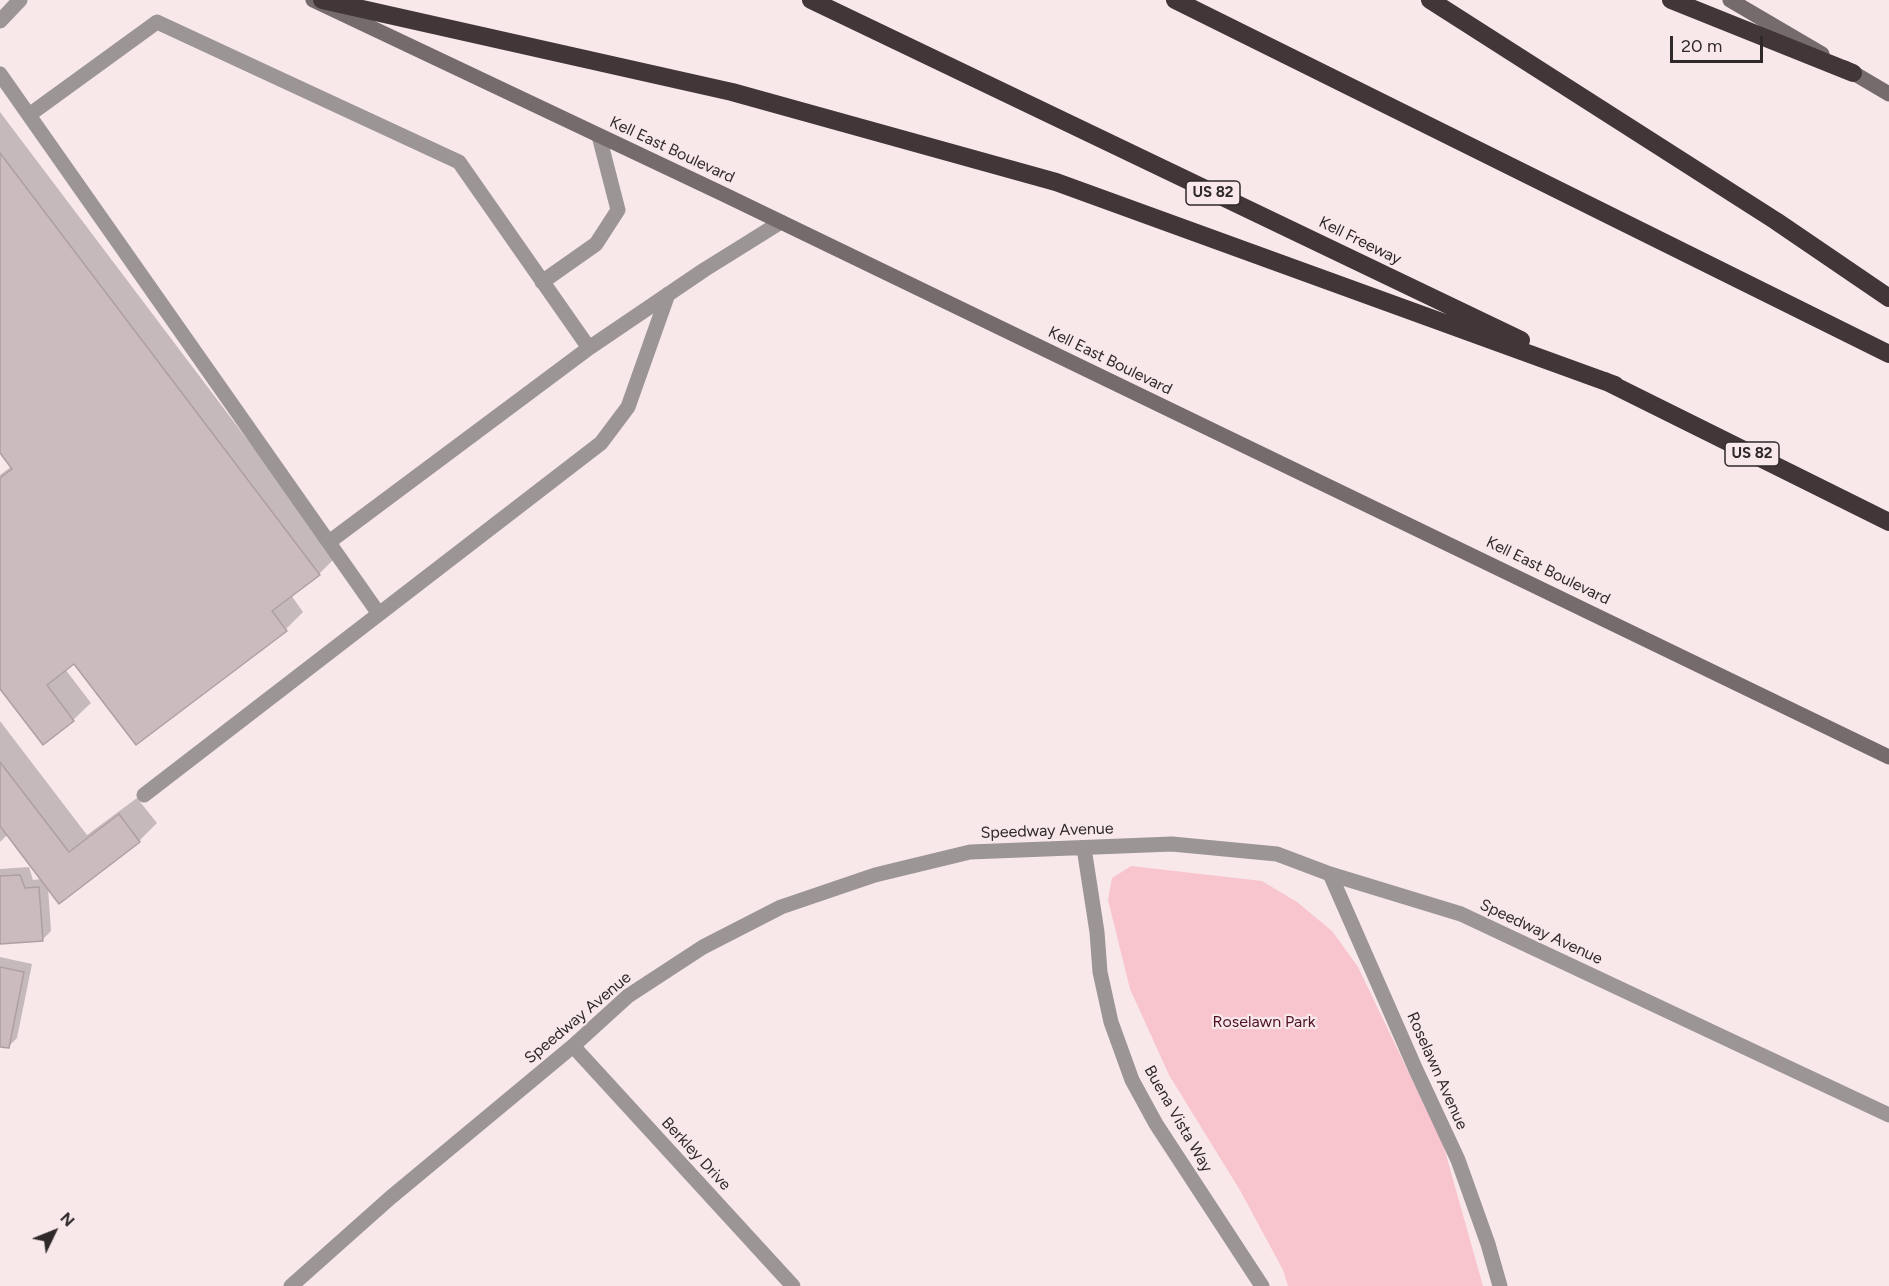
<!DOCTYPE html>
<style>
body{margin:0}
#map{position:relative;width:1889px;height:1286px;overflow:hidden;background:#f8e8ea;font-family:Figtree,sans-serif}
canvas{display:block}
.north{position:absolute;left:24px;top:1202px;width:60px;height:60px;-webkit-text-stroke:4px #f8e8ea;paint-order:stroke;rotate:47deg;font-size:16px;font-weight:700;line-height:24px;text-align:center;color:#2f292a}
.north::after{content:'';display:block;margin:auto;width:21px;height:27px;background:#2f292a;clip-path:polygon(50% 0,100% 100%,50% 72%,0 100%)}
.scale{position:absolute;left:1670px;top:36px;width:93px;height:27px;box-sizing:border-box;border:3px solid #2f292a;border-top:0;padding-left:8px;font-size:18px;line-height:21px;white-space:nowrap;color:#2f292a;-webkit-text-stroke:4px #f8e8ea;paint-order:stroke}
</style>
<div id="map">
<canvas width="1889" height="1286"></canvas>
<div class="north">N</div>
<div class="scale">20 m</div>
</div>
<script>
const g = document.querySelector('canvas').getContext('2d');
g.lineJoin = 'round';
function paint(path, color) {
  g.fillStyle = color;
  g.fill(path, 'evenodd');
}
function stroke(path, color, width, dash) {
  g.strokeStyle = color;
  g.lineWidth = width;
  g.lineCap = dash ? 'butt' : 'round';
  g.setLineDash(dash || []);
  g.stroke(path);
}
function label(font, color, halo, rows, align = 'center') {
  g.font = font + ' Figtree,sans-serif';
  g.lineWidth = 4.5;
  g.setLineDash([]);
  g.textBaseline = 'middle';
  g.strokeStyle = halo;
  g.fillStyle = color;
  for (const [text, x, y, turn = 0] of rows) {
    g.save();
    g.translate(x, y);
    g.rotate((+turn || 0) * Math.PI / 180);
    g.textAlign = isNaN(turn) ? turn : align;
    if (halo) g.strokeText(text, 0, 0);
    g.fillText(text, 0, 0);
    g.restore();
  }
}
paint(new Path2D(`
 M 1131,866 L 1262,881 L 1297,902 L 1332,931 L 1358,967 L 1443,1144 L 1483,1286 L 1288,1286 L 1283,1270 L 1241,1192 L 1169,1075 L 1130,989 L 1108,900 L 1112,878 Z`), '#f8c5cf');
paint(new Path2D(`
 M 0,112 L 336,557 L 319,574 L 291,595 L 303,612 L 286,629 L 136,743 L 74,662 L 65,669 L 91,703 L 73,720 L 43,743 L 0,686 L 0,475 L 12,466 L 0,451 Z
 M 0,721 L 87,835 L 137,798 L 157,823 L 139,841 L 60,902 L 48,887 L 51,931 L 42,940 L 0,942 L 0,869 L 29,867 L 33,880 L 42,879 L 8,834 L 0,842 Z
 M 0,957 L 32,964 L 17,1038 L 8,1047 L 0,1045 Z`), '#0003');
const building = new Path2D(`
 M 0,153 L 320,575 L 272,611 L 287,631 L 136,745 L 74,664 L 47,685 L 74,721 L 43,745 L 0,689 L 0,478 L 12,469 L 0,453 Z
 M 0,762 L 69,852 L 119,814 L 140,842 L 59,904 L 0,826 Z
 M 20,875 L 25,888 L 39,887 L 43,941 L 0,944 L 0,876 Z
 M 0,967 L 24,972 L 9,1048 L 0,1047 Z`);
paint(building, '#cbbbbe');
stroke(building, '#ae9fa2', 1.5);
stroke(new Path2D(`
 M 0,21 L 20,0
 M 0,74 L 379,614 L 144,795
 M 29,115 L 157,22 L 459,162 L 589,348 L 329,542
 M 542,282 L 596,244 L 618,210 L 599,136
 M 589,348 L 704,270 L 781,222
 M 379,614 L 601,443 L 628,407 L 668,294`), '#9b9596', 15);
stroke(new Path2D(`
 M 1084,848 L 1097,932 L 1100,972 L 1111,1022 L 1132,1080 L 1156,1124 L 1262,1286
 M 1330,874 L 1416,1070 L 1458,1160 L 1488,1244 L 1500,1286
 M 573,1046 L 793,1286
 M 291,1286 L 390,1198 L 573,1046 L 628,996 L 703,947 L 781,907 L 875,875 L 970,852 L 1172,844 L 1277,854 L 1330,874 L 1461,914 L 1889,1115`), '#9b9596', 15);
stroke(new Path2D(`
 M 313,0 L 723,194 L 1889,757
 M 1730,0 L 1822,54
 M 1845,68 L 1889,94`), '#756b6d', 15);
stroke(new Path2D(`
 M 322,0 L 732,92 L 1056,182 L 1615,385
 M 811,0 L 1521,340
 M 1175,0 L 1889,354
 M 1430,0 L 1776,221 L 1889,298
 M 1671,0 L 1853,73
 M 1605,381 L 1889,522`), '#423638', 18);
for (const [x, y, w] of [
 [1213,193,54],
 [1752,454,54]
]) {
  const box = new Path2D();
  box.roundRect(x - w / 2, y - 12, w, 24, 4.5);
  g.fillStyle = '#f8e8ea';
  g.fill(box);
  stroke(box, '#2f292a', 1.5);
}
label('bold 15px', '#2f292a', null, [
 ["US 82",1213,193],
 ["US 82",1752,454]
]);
label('16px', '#2f292a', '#f8e8ea', [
 ["Kell East Boulevard",672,150,25],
 ["Kell Freeway",1360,241,26],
 ["Kell East Boulevard",1110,361,26],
 ["Kell East Boulevard",1548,571,26],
 ["Speedway Avenue",1047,831,-2],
 ["Speedway Avenue",1541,932,25],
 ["Speedway Avenue",578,1018,-40],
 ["Roselawn Avenue",1437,1071,66],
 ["Buena Vista Way",1178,1119,60],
 ["Berkley Drive",696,1154,47]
]);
label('16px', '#4e1125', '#f8e8ea', [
 ["Roselawn Park",1264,1022]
]);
</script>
